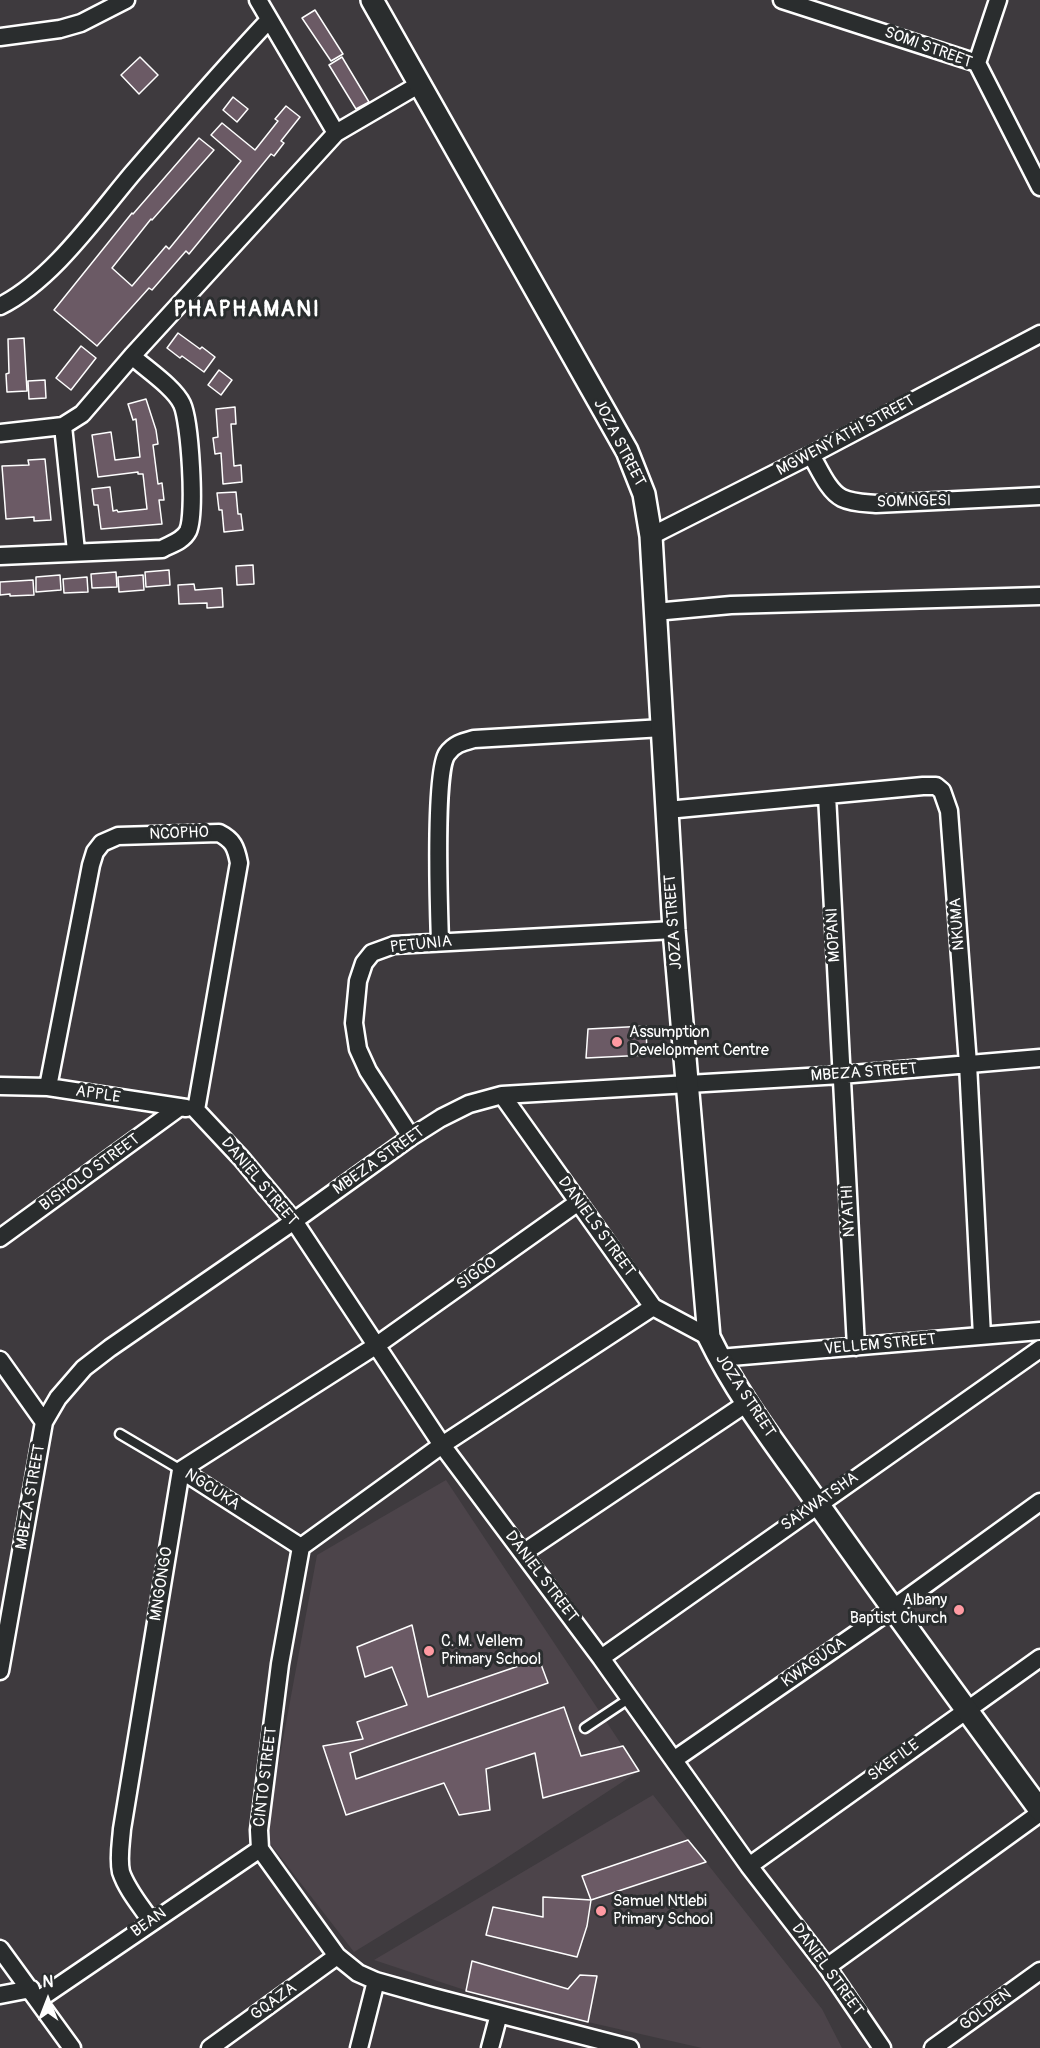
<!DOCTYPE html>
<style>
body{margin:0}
#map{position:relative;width:1040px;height:2048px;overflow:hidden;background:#3e3a3e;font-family:Pangolin,sans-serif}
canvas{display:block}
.north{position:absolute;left:18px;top:1970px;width:60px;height:60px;-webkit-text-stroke:4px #2a2d2e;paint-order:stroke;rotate:0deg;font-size:16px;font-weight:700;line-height:24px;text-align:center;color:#fff}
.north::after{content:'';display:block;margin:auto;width:21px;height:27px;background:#fff;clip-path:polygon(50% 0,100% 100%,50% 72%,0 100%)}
</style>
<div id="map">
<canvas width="1040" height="2048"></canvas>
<div class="north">N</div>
</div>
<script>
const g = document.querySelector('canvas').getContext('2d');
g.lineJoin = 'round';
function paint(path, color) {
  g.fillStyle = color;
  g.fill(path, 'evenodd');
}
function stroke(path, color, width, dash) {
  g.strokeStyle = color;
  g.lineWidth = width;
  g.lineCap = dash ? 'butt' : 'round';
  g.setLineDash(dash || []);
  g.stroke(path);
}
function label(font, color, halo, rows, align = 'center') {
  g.font = font + ' Pangolin,sans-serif';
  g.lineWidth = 6;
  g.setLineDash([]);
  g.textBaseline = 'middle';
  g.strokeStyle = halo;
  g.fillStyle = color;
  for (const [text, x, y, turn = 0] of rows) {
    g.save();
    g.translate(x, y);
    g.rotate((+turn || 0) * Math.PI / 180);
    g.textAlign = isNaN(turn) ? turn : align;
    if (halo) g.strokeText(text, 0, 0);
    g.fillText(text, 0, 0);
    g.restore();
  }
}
paint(new Path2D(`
 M 446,1480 L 639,1771 L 494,1866 L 354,1952 L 265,1837 L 317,1555 Z
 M 653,1795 L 822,2009 L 842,2048 L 702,2048 L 504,2003 L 374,1960 Z`), '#4c444a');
const building = new Path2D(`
 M 315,10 L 343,54 L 331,61 L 302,18 Z
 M 140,57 L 158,75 L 139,94 L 121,75 Z
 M 342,57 L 369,102 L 356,109 L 329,65 Z
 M 233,97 L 248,109 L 237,122 L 223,110 Z
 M 286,106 L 300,117 L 281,141 L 284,143 L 274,156 L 271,154 L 189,254 L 186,251 L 152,290 L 149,288 L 97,346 L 54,310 L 132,213 L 133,214 L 199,138 L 214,150 L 152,220 L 151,219 L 112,268 L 132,286 L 166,246 L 169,249 L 241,161 L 211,135 L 222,123 L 255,150 L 278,121 L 275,119 Z
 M 178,333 L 200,349 L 202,347 L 215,357 L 204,372 L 182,356 L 180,358 L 167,348 Z
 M 24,338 L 27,391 L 7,392 L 6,374 L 9,373 L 8,339 Z
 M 81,346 L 96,358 L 71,390 L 56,378 Z
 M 219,370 L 232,380 L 221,395 L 208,385 Z
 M 45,380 L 46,398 L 29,399 L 28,381 Z
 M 146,399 L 156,430 L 158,444 L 153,445 L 158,484 L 162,483 L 164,500 L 159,500 L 162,524 L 101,529 L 98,505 L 94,505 L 92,489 L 110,487 L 113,511 L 117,510 L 118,512 L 147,509 L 143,474 L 138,474 L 138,472 L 98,477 L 92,435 L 111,432 L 115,460 L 140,457 L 136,419 L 133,420 L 128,404 Z
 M 235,407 L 236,424 L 231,424 L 234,466 L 241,465 L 242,482 L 223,484 L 221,453 L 215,454 L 213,438 L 218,437 L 216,409 Z
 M 45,459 L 51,520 L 34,521 L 34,517 L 6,519 L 2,466 L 29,465 L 28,460 Z
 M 236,492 L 238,514 L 241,514 L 243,530 L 224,532 L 222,510 L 219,510 L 217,493 Z
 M 253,565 L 254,584 L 237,585 L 236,566 Z
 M 169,570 L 170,585 L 146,587 L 145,572 Z
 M 116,572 L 117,587 L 92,588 L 91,574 Z
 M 60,575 L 61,590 L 36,592 L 36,577 Z
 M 143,575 L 144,590 L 119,592 L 118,577 Z
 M 87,577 L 88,592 L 64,593 L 63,579 Z
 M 33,580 L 34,595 L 10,596 L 10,594 L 0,595 L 0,582 Z
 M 194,584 L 195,590 L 222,588 L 223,607 L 207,608 L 207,603 L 179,604 L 178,585 Z
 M 646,1026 L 647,1055 L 586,1058 L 588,1029 Z
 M 412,1625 L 428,1697 L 539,1659 L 548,1683 L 350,1753 L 356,1779 L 564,1707 L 581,1756 L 623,1746 L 639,1771 L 543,1798 L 535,1753 L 486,1769 L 490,1810 L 459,1815 L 444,1783 L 346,1815 L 323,1746 L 363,1739 L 357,1722 L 407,1705 L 392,1667 L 365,1677 L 357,1647 Z
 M 688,1840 L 706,1862 L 591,1900 L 582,1876 Z
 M 543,1897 L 591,1900 L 587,1926 L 577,1957 L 486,1935 L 493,1907 L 543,1917 Z
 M 472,1961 L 568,1989 L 580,1975 L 597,1976 L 588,2022 L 466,1991 Z`);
paint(building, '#6b5a65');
stroke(building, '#fff', 1.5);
const service = new Path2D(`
 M 120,1434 L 181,1470
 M 585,1728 L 630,1698`);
const minor = new Path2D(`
 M 258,0 L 336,133
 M 782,0 L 977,63 L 1040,187
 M 0,37 L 60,29 L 81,23 L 126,0
 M 977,63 L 998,0
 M 0,306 C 51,281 95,218 132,174 C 177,122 222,70 269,20
 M 63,426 L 76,551
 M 0,433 L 63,426 L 82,414 L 132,356 L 336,133 L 420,84
 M 811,455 C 819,468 828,491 842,498 C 852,503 865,503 876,504 L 1040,496
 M 651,536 L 811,455 L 1040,334
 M 0,556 L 162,549 C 171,544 183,541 188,531 C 196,514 190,421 182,404 C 174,387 146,369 132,356
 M 655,612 L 731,605 L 1040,596
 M 827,795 L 856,1347
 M 667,810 L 923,786 L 936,786 L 942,791 L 949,811 L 968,1064 L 982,1336
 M 440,942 C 439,911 434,772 447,754 C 454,744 463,742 474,739 L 663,728
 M 0,1086 L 48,1087 L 186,1108
 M 48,1087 L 91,865 L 95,852 L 102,843 L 118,836 L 219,833 C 233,840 236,847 239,863 L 196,1110
 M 502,1095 L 653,1307 L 709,1337
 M 196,1110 L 241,1158 L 294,1221 L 442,1445 L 601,1658 L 749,1866 L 827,1967 L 882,2048
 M 411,1137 L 368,1071 L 358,1049 L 354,1023 L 358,981 L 364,963 L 372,953 L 394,945 L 674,930
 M 0,1238 L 180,1107
 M 719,1358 L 1040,1331
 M 0,1360 L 44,1422
 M 181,1470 L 301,1547
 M 523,1553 L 747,1403
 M 601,1658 L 1040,1349
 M 0,1671 L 44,1422 L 58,1398 L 84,1368 L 110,1348 L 294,1221 L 411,1137 L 441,1118 L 469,1104 L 502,1095 L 841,1075 L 1040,1058
 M 675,1759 L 892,1609 L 1040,1502
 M 749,1866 L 1040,1658
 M 151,1921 C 141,1906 127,1890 121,1872 C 118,1858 121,1843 122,1829 L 181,1470 L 377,1345 L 577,1203
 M 0,1949 L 72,2048
 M 827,1967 L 1040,1813
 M 0,1995 L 31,1989
 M 38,2000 L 260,1849
 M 210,2048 L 337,1956
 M 359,2048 L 376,1981
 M 490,2048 L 499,2014
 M 630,2048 L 433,1997 L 376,1981 L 358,1973 L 337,1956 L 260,1849 L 259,1830 L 280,1664 L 301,1547 L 442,1445 L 653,1307
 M 933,2048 L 1040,1971`);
const tertiary = new Path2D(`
 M 372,0 L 627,451 L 644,494 L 651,536 L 674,930 L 709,1337 C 738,1397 780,1450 818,1504 C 891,1607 965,1708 1040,1810`);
stroke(service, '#fff', 13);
stroke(minor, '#fff', 21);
stroke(tertiary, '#fff', 26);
stroke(service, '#2a2d2e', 8);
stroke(minor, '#2a2d2e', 16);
stroke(tertiary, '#2a2d2e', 21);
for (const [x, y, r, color] of [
 [617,1042,6,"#ff9aa2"],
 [959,1610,6,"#ff9aa2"],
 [429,1651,6,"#ff9aa2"],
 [601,1911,6,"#ff9aa2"]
]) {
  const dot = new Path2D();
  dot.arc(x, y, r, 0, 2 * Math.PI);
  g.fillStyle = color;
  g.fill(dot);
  stroke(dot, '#2a2d2e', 2);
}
label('16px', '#fff', '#2a2d2e', [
 ["SOMI STREET",928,48,20],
 ["MGWENYATHI STREET",846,436,-28],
 ["JOZA STREET",619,443,63],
 ["SOMNGESI",914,502,-1],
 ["NCOPHO",179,834,-2],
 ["JOZA STREET",674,922,-94],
 ["NKUMA",958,924,-94],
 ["MOPANI",834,935,-93],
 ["PETUNIA",421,945,-6],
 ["MBEZA STREET",864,1073,-4],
 ["APPLE",98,1095,9],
 ["MBEZA STREET",379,1161,-35],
 ["BISHOLO STREET",90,1173,-36],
 ["DANIEL STREET",259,1182,50],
 ["NYATHI",849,1211,-93],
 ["DANIELS STREET",596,1227,54],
 ["SIGQO",477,1274,-35],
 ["VELLEM STREET",880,1345,-5],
 ["JOZA STREET",745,1396,57],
 ["NGCUKA",212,1490,33],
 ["MBEZA STREET",31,1497,-80],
 ["SAKWATSHA",820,1502,-35],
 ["DANIEL STREET",541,1577,53],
 ["MNGONGO",162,1584,-81],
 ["KWAGUQA",814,1663,-35],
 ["SKEFILE",894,1761,-36],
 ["CINTO STREET",266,1777,-83],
 ["BEAN",149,1923,-35],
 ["DANIEL STREET",827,1970,54],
 ["GQAZA",274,2002,-36],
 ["GOLDEN",986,2010,-36]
]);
label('16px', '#fff', '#2a2d2e', [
 ["Assumption",629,1033],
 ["Development Centre",629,1051],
 ["Albany",947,1601,"right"],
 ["Baptist Church",947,1619,"right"],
 ["C. M. Vellem",441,1642],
 ["Primary School",441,1660],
 ["Samuel Ntlebi",613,1902],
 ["Primary School",613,1920]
], 'left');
g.letterSpacing = '1.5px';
label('bold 22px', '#fff', '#2a2d2e', [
 ["PHAPHAMANI",247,310]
]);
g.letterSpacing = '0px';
</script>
